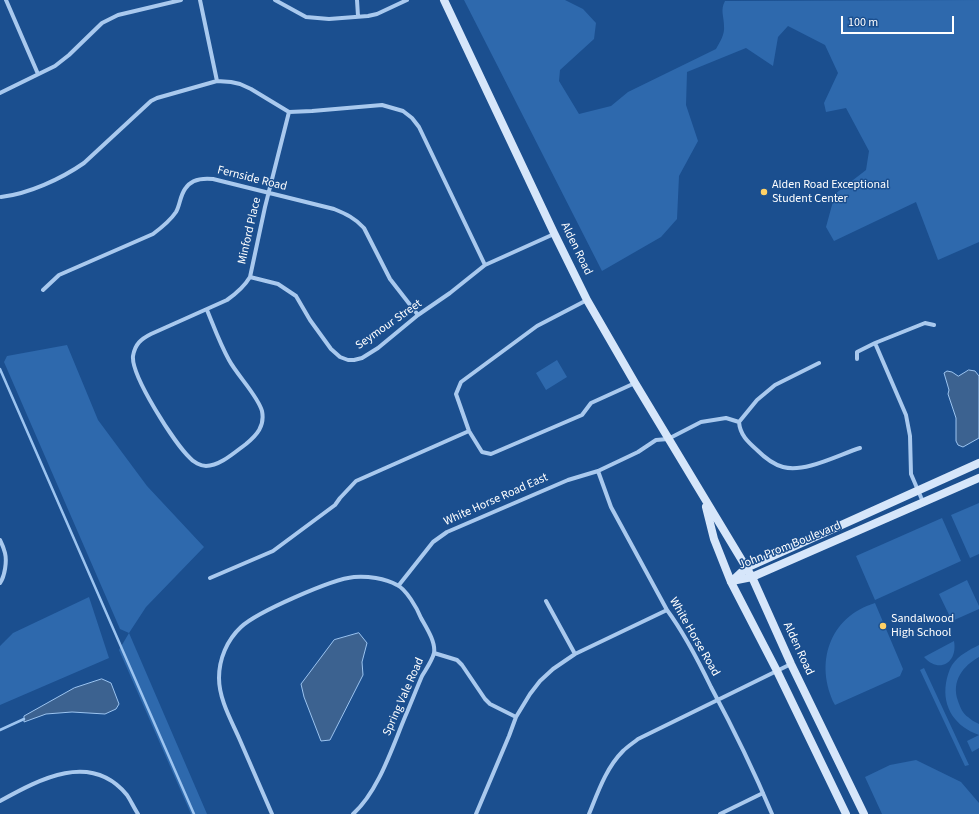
<!DOCTYPE html>
<style>
body{margin:0}
#map{position:relative;width:979px;height:814px;overflow:hidden;background:#1b4f8f;font-family:"Source Sans 3",sans-serif}
canvas{display:block}
.scale{position:absolute;left:841px;top:16px;width:113px;height:18px;box-sizing:border-box;border:2px solid #fff;border-top:0;padding-left:5px;font-size:12px;line-height:14px;white-space:nowrap;color:#fff;-webkit-text-stroke:3px #1b4f8f;paint-order:stroke}
</style>
<div id="map">
<canvas width="979" height="814"></canvas>
<div class="scale">100 m</div>
</div>
<script>
const g = document.querySelector('canvas').getContext('2d');
g.lineJoin = 'round';
function paint(path, color) {
  g.fillStyle = color;
  g.fill(path, 'evenodd');
}
function stroke(path, color, width, dash) {
  g.strokeStyle = color;
  g.lineWidth = width;
  g.lineCap = dash ? 'butt' : 'round';
  g.setLineDash(dash || []);
  g.stroke(path);
}
function label(font, color, halo, rows, align = 'center') {
  g.font = font + ' "Source Sans 3",sans-serif';
  g.lineWidth = 3;
  g.setLineDash([]);
  g.textBaseline = 'middle';
  g.strokeStyle = halo;
  g.fillStyle = color;
  for (const [text, x, y, turn = 0] of rows) {
    g.save();
    g.translate(x, y);
    g.rotate((+turn || 0) * Math.PI / 180);
    g.textAlign = isNaN(turn) ? turn : align;
    if (halo) g.strokeText(text, 0, 0);
    g.fillText(text, 0, 0);
    g.restore();
  }
}
paint(new Path2D(`
 M 464,0 L 565,0 L 583,9 L 596,23 L 594,39 L 560,70 L 559,81 L 579,114 L 611,106 L 628,92 L 716,49 C 720,42 725,34 724,26 C 724,16 720,10 725,1 L 979,0 L 979,242 L 938,260 L 916,202 L 834,241 L 826,227 L 835,194 L 866,170 L 869,151 L 846,108 L 826,112 L 824,103 L 838,73 L 825,45 L 788,26 L 778,37 L 773,66 L 746,48 L 687,72 L 686,105 L 698,141 L 679,176 L 677,219 L 661,237 L 602,271 Z
 M 67,345 L 98,420 L 147,486 L 204,547 L 146,607 L 129,633 L 207,814 L 191,814 L 119,650 L 129,633 L 120,629 L 4,362 L 7,356 Z
 M 557,360 L 567,377 L 546,390 L 536,373 Z
 M 979,503 L 979,554 L 970,558 L 951,515 Z
 M 942,518 L 961,561 L 875,600 L 856,556 Z
 M 967,580 L 979,606 L 979,609 L 952,621 L 939,594 Z
 M 89,597 L 109,658 L 0,705 L 0,646 L 13,633 Z
 M 875,603 L 903,669 L 900,676 L 835,705 C 814,664 829,617 875,603 Z
 M 954,641 C 958,663 939,674 924,657 Z
 M 979,645 L 979,657 C 963,666 951,681 958,701 C 960,707 963,714 968,717 C 971,720 975,722 979,724 L 979,748 L 972,752 L 967,741 L 979,735 C 956,727 942,708 946,683 C 947,677 949,670 952,665 C 959,655 969,650 979,645 Z
 M 924,668 L 969,765 L 965,766 L 920,670 Z
 M 916,760 L 961,782 L 979,803 L 979,814 L 882,814 L 865,777 L 890,765 Z`), '#2e69ad');
const water = new Path2D(`
 M 969,370 L 975,371 L 979,376 L 979,438 L 963,447 L 958,445 L 956,441 L 956,418 L 948,394 L 949,390 L 944,373 L 947,371 L 952,372 L 958,376 Z
 M 359,633 L 367,643 L 362,662 L 363,675 L 330,740 L 321,741 L 304,697 L 301,684 L 334,640 Z
 M 102,679 L 111,683 L 119,704 L 116,709 L 105,714 L 72,712 L 46,714 L 24,722 L 24,716 L 74,688 Z`);
paint(water, '#3c6290');
stroke(water, '#9cc4f0', 1);
stroke(new Path2D(`
 M 0,369 L 194,814
 M 0,730 L 24,719`), '#9cc4f0', 2.5);
stroke(new Path2D(`
 M 6,0 L 38,74
 M 200,0 L 217,81
 M 275,0 L 306,17 L 329,19 L 368,16 L 377,14 L 407,0
 M 357,0 L 358,16
 M 0,93 L 55,66 L 69,55 L 102,23 L 118,15 L 181,0
 M 1,197 C 28,194 61,179 84,163 L 151,101 L 157,98 L 217,81 L 231,82 L 240,84 L 251,89 L 289,112 L 312,111 L 382,105 L 403,111 L 412,118 L 419,127 L 485,265
 M 250,277 L 278,284 L 296,296 L 310,320 L 331,349 L 340,357 L 348,360 L 354,360 L 362,358 L 378,348 L 418,315 L 450,293 L 485,265 L 554,234
 M 43,290 L 59,275 L 153,234 C 161,228 170,221 176,212 C 180,205 180,196 185,189 C 191,179 203,178 213,179 L 334,209 C 346,214 355,218 364,228 L 390,279 L 418,315
 M 587,300 L 537,326 L 461,382 L 456,394 L 469,431 L 482,452 L 491,454 L 582,415 L 591,403 L 635,383
 M 207,310 C 214,327 220,344 229,360 C 237,375 258,396 262,411 C 265,426 257,435 246,444 C 235,452 220,466 206,466 C 201,466 193,462 190,458 C 175,444 131,376 133,356 C 135,344 141,339 151,334 L 227,300 C 237,293 244,287 250,277 L 265,207 L 289,112
 M 875,343 L 906,415 L 910,436 L 911,474 L 923,502
 M 857,359 L 857,352 L 875,343 L 925,323 L 934,325
 M 739,422 C 740,435 748,442 757,450 C 764,457 772,464 783,467 C 805,473 838,455 860,448
 M 739,422 L 757,400 L 775,385 L 819,363
 M 598,471 L 611,507 L 667,610 C 684,633 698,660 711,687 C 733,728 754,771 772,814
 M 0,540 C 2,544 4,549 5,553 C 7,561 5,576 0,583
 M 210,578 L 273,551 L 335,505 L 340,498 L 356,481 L 469,431
 M 399,585 L 433,542 L 447,532 L 568,480 L 598,471 L 638,452 L 656,440 L 668,439 L 701,422 L 726,418 L 739,422
 M 546,601 L 575,654
 M 434,653 L 457,660 L 462,665 L 485,699 L 490,704 L 516,717
 M 0,801 C 40,779 91,751 127,795 C 131,801 134,808 138,814
 M 272,814 C 261,789 250,763 239,738 C 231,720 219,699 219,678 C 219,659 227,640 241,627 C 257,612 332,579 354,577 C 367,576 385,578 397,585 C 406,589 417,608 421,618 C 426,627 436,642 434,653 C 432,661 426,669 422,676 C 416,690 411,703 405,717 C 392,748 378,792 353,814
 M 476,814 L 509,736 L 516,717 L 530,694 L 540,681 L 553,669 L 575,654 L 667,610
 M 589,814 C 598,792 606,768 623,751 C 627,747 633,743 638,739 L 791,664
 M 720,814 L 763,793`), '#a9c9ee', 4);
stroke(new Path2D(`
 M 444,0 L 554,233 L 587,300 L 635,383 L 752,577 L 791,664 L 864,814
 M 706,507 L 714,539 L 731,582 L 777,671 L 846,814
 M 732,581 L 752,577 L 979,478
 M 731,582 L 746,568 L 979,463`), '#d6e6fa', 8);
for (const [x, y, r, color] of [
 [764,192,4,"#ffd166"],
 [883,626,4,"#ffd166"]
]) {
  const dot = new Path2D();
  dot.arc(x, y, r, 0, 2 * Math.PI);
  g.fillStyle = color;
  g.fill(dot);
  stroke(dot, '#1b4f8f', 1.5);
}
label('12px', '#fff', '#1b4f8f', [
 ["Fernside Road",252,179,14],
 ["Minford Place",250,231,-77],
 ["Alden Road",576,249,64],
 ["Seymour Street",389,325,-35],
 ["White Horse Road East",496,500,-24],
 ["John Prom Boulevard",790,546,-22],
 ["White Horse Road",694,637,60],
 ["Alden Road",798,649,65],
 ["Spring Vale Road",404,697,-66]
]);
label('12px', '#fff', '#1b4f8f', [
 ["Alden Road Exceptional",772,185],
 ["Student Center",772,199],
 ["Sandalwood",891,619],
 ["High School",891,633]
], 'left');
</script>
